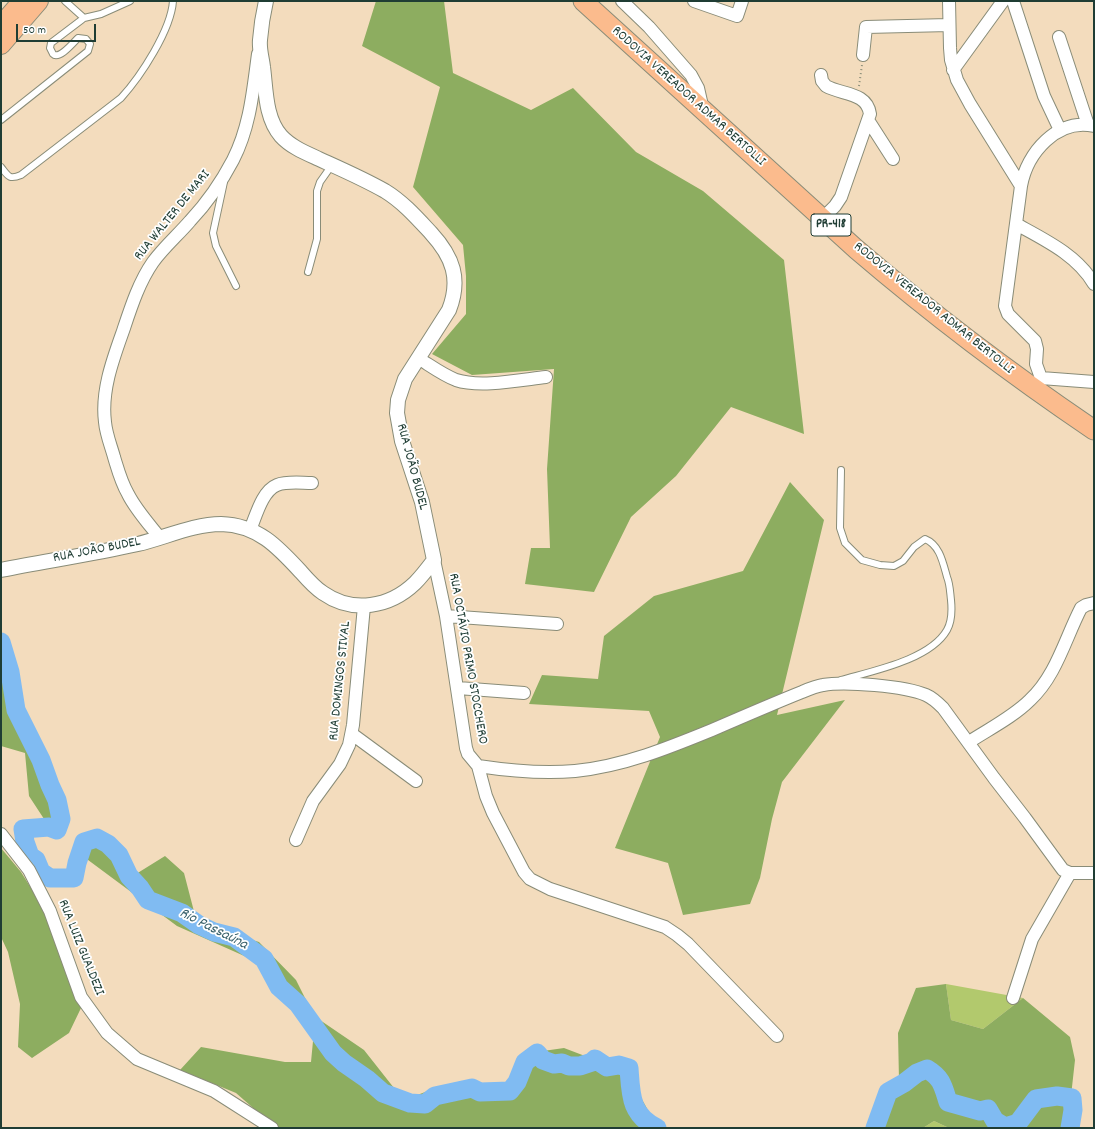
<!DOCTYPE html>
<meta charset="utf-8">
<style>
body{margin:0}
#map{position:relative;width:1095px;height:1129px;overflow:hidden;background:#f3dcbd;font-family:Dekko,sans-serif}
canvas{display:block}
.frame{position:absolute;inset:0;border:2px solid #1f3d34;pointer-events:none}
.scale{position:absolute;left:16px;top:24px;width:80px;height:18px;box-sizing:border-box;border:2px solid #1f3d34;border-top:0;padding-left:5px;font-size:12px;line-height:14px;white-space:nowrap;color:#1f3d34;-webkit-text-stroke:3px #fff;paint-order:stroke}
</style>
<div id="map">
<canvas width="1095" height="1129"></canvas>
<div class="frame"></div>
<div class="scale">50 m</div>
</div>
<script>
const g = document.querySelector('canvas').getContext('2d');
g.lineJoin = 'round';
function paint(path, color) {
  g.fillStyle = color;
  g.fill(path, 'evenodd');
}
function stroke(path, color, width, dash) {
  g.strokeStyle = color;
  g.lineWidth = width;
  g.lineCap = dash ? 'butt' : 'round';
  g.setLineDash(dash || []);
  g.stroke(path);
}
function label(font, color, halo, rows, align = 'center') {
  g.font = font + ' Dekko,sans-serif';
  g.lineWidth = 3.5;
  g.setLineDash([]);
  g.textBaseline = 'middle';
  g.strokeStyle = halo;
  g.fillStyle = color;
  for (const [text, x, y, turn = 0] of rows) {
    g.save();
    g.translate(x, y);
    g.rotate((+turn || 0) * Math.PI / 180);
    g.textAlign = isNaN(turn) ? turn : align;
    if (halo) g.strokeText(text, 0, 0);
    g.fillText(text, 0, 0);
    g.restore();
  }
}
paint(new Path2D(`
 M 946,984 L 1023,998 L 983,1029 L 951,1020 Z
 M 934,1121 L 949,1128 L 923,1128 Z`), '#b2c96d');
paint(new Path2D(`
 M 376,1 L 444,1 L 453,73 L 531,110 L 573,88 L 636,152 L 703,191 L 784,260 L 804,434 L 731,407 L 676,476 L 631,517 L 594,592 L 525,584 L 531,548 L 550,548 L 547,469 L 554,369 L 472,375 L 432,354 L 466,314 L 466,276 L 463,245 L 413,187 L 440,87 L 362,46 Z
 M 790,482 L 824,520 L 777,715 L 845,700 L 782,782 L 772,819 L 760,878 L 750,904 L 683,915 L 668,863 L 615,848 L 660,737 L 649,711 L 529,704 L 542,675 L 598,679 L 604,636 L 654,596 L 743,571 Z
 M 1,644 L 20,720 L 52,780 L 61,812 L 46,822 L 29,796 L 25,753 L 1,746 Z
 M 103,838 L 136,874 L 165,856 L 184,873 L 197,923 L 259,942 L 296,980 L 314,1016 L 364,1050 L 394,1088 L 412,1097 L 441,1086 L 505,1090 L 529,1053 L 564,1048 L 627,1072 L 650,1114 L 667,1128 L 276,1128 L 236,1093 L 180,1070 L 201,1047 L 285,1062 L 311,1062 L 315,1020 L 297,993 L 260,963 L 177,926 L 80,854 Z
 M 1,848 L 21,872 L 62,938 L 81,1008 L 69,1033 L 32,1058 L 18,1047 L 20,1004 L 8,952 L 1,937 Z
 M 946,984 L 951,1020 L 983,1029 L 1023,998 L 1070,1037 L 1075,1060 L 1069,1114 L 1074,1128 L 949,1128 L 934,1121 L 923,1128 L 877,1128 L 899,1080 L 898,1033 L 916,988 Z`), '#8dad60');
stroke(new Path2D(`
 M 1,642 L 10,672 L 16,710 L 41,760 L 50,785 L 57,800 L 61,819 L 57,830 L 49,827 L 23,829 L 25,842 L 30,856 L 36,860 L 41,872 L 50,878 L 74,878 L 77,863 L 84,842 L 97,838 L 108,844 L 119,855 L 129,876 L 140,888 L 148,900 L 182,913 L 199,925 L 214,932 L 234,937 L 264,959 L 279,987 L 298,1004 L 333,1053 L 344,1063 L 367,1079 L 383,1093 L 410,1103 L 425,1104 L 435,1096 L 472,1088 L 480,1092 L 510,1091 L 517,1082 L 525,1062 L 537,1053 L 543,1060 L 554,1064 L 562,1063 L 569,1066 L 580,1066 L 592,1062 L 595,1059 L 607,1067 L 619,1065 L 629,1068 C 631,1095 630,1114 657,1128
 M 875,1128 L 888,1092 L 904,1083 L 917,1073 L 927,1069 C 942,1078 943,1086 948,1102 L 980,1111 L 988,1109 L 995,1121 L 1005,1127 L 1018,1123 L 1036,1099 L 1057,1096 L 1072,1098 L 1073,1110 L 1070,1128`), '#80bbf2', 19);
const service = new Path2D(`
 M 65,1 L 84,18
 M 1,120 L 88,51 L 90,44 L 86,39 L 78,38 C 73,43 59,60 53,54 C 52,52 51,50 50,48 L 51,43 L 84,18 L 101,14 L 130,1
 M 1,167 C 8,176 9,180 21,175 L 121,98 C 141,76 171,30 173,1
 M 224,182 L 213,233 L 216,246 L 236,286
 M 308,272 L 317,239 L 317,191 L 320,182 L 332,165
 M 841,470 L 840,528 L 845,543 L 862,560 L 880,565 L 894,566 L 903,561 L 914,547 L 925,539 C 940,545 943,563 947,577 C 950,584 950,592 951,600 C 952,610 952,621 947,630 C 930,660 872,671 841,680`);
const minor = new Path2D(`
 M 622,1 L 649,27 L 691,75 L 698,88 L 703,110
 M 694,1 L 737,16 L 742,1
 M 949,1 L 950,48 L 951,60 L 957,80 L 970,104 L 1021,186 L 1005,306 L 1008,314 L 1035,341 L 1037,349 L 1036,364 L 1041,378 L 1034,389
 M 1013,1 L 1044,96 L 1060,130
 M 1059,37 L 1088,125
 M 863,55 L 866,27 L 949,25
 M 953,70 L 1003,1
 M 821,75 L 822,81 L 826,86 C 842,95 867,92 870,114 L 841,197 L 835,206 L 823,218
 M 868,120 L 893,159
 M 1021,186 C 1027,153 1057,118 1094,126
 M 1016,224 C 1045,240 1077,255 1094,284
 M 418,358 C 431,366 443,375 456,380 C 480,388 520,380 546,377
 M 1041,378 L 1094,382
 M 250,530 C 256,516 262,491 277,485 C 287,481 301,483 312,483
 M 160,538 C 149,524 136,510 128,494 C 121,482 118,470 114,457 C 111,446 106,434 105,422 C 101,391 113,359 123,331 C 131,307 139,282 153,262 C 164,247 178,235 190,221 C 206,204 222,181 233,160 C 250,127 253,91 258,54
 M 434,560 L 446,616 L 466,748 L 468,754 L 478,766 L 486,796 L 493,813 L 524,872 L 530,879 L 550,889 L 665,927 L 677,935 L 688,944 L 777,1036
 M 446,616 L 557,624
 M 458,688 L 524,693
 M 352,734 L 416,781
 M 969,742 C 989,729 1013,717 1030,700 C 1056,676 1065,639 1081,608 L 1086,605 L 1094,603
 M 478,766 C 511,771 542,774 575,771 C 624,766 668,748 712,730 C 742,717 772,704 802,692 C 809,689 816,686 823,685 C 845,681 905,686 926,695 C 933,698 938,703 943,708 L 994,778 L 1025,818 L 1063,870 L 1070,873 L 1094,873
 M 1,834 L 29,870 L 50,911 L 81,997 L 107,1033 L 137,1059 L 214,1091 L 272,1128
 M 296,840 L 313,801 L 340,764 L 349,745 L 353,725 L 364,606
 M 1013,998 L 1032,939 L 1070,873`);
const tertiary = new Path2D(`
 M 1,570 C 47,561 93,554 138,544 C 164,538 194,524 221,524 C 258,525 278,547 301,572 C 308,580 315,588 323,593 C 353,614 390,607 415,583 C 422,576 428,568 434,560 L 422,502 L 402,441 L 397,413 L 398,400 L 405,379 L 449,310 C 461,279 453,257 431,233 C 417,218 403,202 385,191 C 364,179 341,169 319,159 C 306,153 291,147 281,136 C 265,118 266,89 263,67 C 262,58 259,49 260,40 C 261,27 263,14 266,1`);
const primary = new Path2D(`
 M 1,25 L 22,1
 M 1,45 L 39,1`);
const trunk = new Path2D(`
 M 583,1 L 856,249 C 932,314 1011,374 1094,430`);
stroke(service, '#898c78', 8);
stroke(minor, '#898c78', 14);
stroke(tertiary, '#898c78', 16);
stroke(primary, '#898c78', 20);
stroke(trunk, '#898c78', 21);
stroke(new Path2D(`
 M 859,86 L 862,65`), '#898c78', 2, [1, 3]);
stroke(service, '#fff', 6);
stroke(minor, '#fff', 12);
stroke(tertiary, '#fff', 14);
stroke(primary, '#fbbb8d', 18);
stroke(trunk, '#fbbb8d', 19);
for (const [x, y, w] of [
 [831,225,40]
]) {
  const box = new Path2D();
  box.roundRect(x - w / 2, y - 11, w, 22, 3);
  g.fillStyle = '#fff';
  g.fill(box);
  stroke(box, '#1f3d34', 1);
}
label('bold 13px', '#1f3d34', null, [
 ["PR-418",831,225]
]);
label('14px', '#1f3d34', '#fff', [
 ["RODOVIA VEREADOR ADMAR BERTOLLI",688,97,42],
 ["RUA WALTER DE MARI",173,216,-51],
 ["RODOVIA VEREADOR ADMAR BERTOLLI",933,309,39],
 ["RUA JOÃO BUDEL",411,467,75],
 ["RUA JOÃO BUDEL",97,551,-11],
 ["RUA OCTÁVIO PRIMO STOCCHERO",467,659,80],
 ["RUA DOMINGOS STIVAL",341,681,-84],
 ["RUA LUIZ GUALDEZI",80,948,68]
]);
label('italic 15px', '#3c636d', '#fff', [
 ["Rio Passaúna",213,930,27]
]);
</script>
